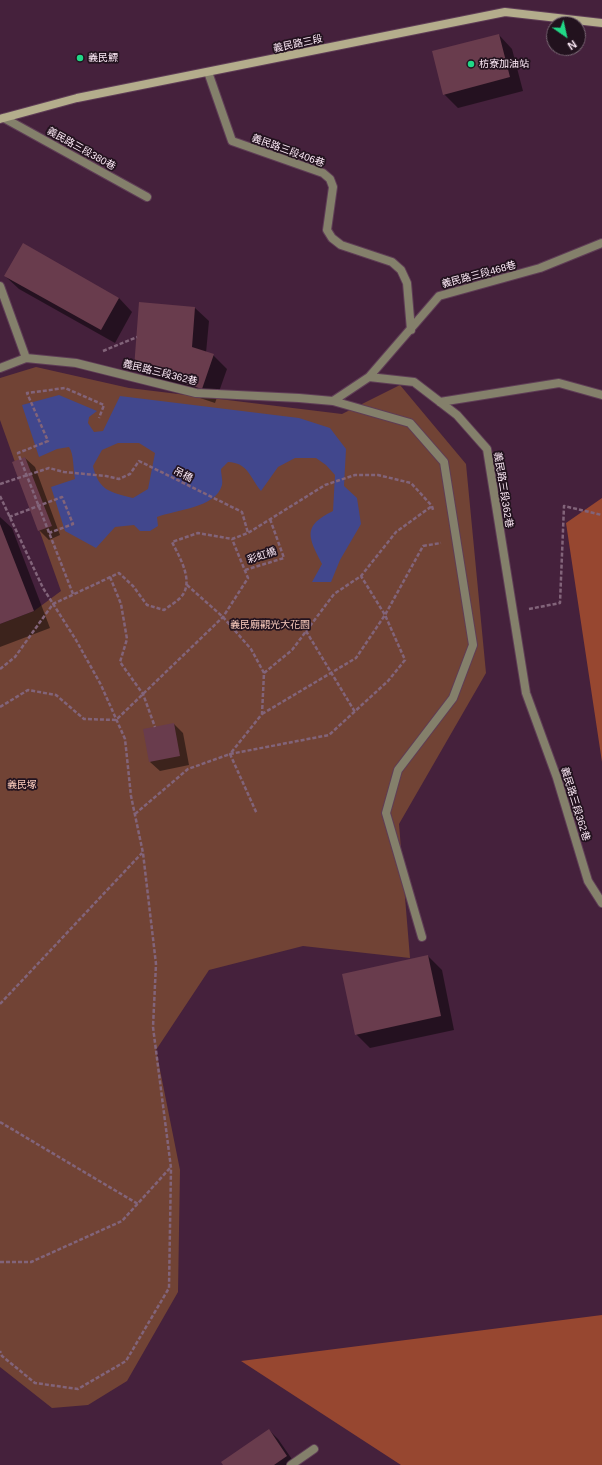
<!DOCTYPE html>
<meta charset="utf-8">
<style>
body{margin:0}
#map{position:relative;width:602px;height:1465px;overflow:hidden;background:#45213c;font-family:Arial,sans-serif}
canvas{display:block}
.north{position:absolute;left:546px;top:16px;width:40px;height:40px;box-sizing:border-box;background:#22121e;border:1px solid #7a6875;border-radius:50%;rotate:146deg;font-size:11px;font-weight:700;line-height:16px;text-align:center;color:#fdeaf7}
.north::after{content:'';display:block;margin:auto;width:14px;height:18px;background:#21d887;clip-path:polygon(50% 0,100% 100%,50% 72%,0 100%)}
</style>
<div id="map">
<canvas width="602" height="1465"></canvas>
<div class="north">N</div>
</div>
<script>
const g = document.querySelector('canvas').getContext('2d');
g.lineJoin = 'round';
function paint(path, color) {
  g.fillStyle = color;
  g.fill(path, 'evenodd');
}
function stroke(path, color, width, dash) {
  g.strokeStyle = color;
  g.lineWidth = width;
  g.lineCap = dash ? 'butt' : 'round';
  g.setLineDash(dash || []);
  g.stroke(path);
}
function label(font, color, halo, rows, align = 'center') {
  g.font = font + ' Arial,"Noto Sans TC",sans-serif';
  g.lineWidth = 3.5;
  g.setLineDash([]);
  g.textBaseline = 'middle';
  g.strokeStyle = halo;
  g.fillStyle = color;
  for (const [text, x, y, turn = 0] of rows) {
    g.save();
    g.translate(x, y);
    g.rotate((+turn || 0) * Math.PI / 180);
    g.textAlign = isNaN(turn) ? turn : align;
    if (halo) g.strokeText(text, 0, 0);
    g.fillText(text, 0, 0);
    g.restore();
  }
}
paint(new Path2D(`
 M 36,367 L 129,388 L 342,414 L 400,385 L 466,464 L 486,673 L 399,824 L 410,958 L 303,946 L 209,970 L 156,1050 L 180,1170 L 178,1292 L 127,1381 L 88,1405 L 52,1408 L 0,1367 L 0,624 L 34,611 L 61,591 L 0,420 L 0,378 Z`), '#714335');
paint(new Path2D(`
 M 602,498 L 602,762 L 566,523 Z
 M 602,1315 L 602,1465 L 401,1465 L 241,1361 Z`), '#974730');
paint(new Path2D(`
 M 59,395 L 97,411 L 89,417 L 88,423 L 94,432 L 103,431 L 120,396 L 299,418 L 330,428 L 346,449 L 344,486 L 357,498 L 361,524 L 340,560 L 331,582 L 312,582 L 322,564 C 308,537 302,526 333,511 L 335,475 L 326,465 L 316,458 L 295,458 L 278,467 L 261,491 C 249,476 248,463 228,462 L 221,469 C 221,474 223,481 222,485 C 216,508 175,510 157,517 L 158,526 L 150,531 L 140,531 L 134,525 L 115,527 L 96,548 L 65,531 L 51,487 L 75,479 C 73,469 74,454 69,447 L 57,449 L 39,457 L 22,405 ZM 118,443 L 139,443 L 155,453 L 148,489 L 133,498 C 110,492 99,491 93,466 L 102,450 Z`), '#41478d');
paint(new Path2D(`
 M 499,35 L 512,49 L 523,91 L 458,108 L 444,94 Z
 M 5,276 L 119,298 L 132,312 L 115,343 L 19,289 Z
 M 195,308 L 209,321 L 206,353 L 213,355 L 227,369 L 215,403 L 149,381 L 135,367 Z
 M 25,458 L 35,467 L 60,535 L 49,540 L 39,530 Z
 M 0,517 L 12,528 L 50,628 L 0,647 Z
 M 174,724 L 183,733 L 189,765 L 160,771 L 150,762 Z
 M 428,956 L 442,970 L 454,1030 L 370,1048 L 356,1034 Z
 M 269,1430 L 278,1439 L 296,1465 L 225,1465 Z`), '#0007');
paint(new Path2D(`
 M 499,34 L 510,77 L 443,95 L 432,51 Z
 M 23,243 L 119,298 L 101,330 L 4,276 Z
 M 139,302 L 195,307 L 192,347 L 214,354 L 202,389 L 134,368 Z
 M 25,457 L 52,526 L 38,531 L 12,462 Z
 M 0,524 L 34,611 L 0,624 Z
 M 174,723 L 180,756 L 149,762 L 143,729 Z
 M 428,955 L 441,1016 L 355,1035 L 342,974 Z
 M 269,1429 L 287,1456 L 274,1465 L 223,1465 L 221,1462 Z`), '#693c4d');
const lane = new Path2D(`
 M 208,72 L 232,141 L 323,173 L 330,179 L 333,187 L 327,230 L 332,238 L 341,245 L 392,262 L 401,270 L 407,283 L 411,330
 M 4,118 L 147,197
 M 0,286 L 26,358
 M 0,368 L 26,358 L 76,363 L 196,393 L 299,398 L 333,401 L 369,377 L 414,382 L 457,415 L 487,449 L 526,693 L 557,778 L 588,881 L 602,903
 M 369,377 L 439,296 L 540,268 L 602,243
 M 333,401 L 410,423 L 444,462 L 473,645 L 453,698 L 398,770 L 386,813 L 422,937
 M 440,402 L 559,383 L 602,395
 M 291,1465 L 314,1449`);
const secondary = new Path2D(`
 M 0,119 L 77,98 L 505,12 L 602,23`);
stroke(lane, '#5f3d56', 10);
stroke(secondary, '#5f3d56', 10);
stroke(new Path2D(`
 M 103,351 L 137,337
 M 0,484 L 49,468 L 64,472 L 106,476 L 119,479 L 130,474 L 139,461 L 242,512 L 248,533
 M 0,496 L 43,588 L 76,640 L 101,685 L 125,739 L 131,796 L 143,853 L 156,964 L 153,1027 L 171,1168 L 169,1288 L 126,1361 L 78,1389 L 35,1383 L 2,1356 L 0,1351
 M 9,517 L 62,497 L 73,524 L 49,533
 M 245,570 L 284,558 L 270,519
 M 110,577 L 121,604 L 127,639 L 120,662 L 143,694 L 155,727
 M 187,585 L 223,617 L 251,649 L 264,673 L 262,714 L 230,754 L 257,814
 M 73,594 L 18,453 L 48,441 L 27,393 L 65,388 L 104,405 L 99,418
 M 529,609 L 560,603 L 564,506 L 602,515
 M 306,631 L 355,712
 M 0,669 L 15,657 L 53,604 L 119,573 L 133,586 L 147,605 L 164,610 C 169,606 175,603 179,599 C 196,584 180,558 172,542 L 198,533 L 232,539 L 248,533 L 325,485 L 355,475 L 378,475 L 411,483 L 432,506 L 433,510
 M 264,673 L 292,650 L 334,594 L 361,576 L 396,532 L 432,506
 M 0,707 L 28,690 L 56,695 L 84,719 L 116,720 L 223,617 L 248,578 L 232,539
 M 262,714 L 356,658 L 385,615 L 423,546 L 441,543
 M 135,814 L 188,769 L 230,754 L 329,735 L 388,681 L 405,660 L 385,615 L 361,576
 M 0,1004 L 142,853
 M 0,1122 L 138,1204
 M 0,1262 L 31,1262 L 122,1221 L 170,1168`), '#82647a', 2.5, [4, 2]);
stroke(lane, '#84806b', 8);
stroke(secondary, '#b4ad8c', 8);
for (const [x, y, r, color] of [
 [80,58,4,"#21d887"],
 [471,64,4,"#21d887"]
]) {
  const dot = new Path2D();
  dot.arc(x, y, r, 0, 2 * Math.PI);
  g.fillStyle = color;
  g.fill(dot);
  stroke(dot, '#22121e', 1.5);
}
label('10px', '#fdeaf7', '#22121e', [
 ["義民路三段",298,44,-12],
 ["義民路三段380巷",81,149,29],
 ["義民路三段406巷",288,151,20],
 ["義民路三段468巷",479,275,-15],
 ["義民路三段362巷",160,373,14],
 ["吊橋",183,475,27],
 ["義民路三段362巷",503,490,81],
 ["彩虹橋",262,556,-18],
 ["義民路三段362巷",575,804,73]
]);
label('10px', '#fdeaf7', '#22121e', [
 ["義民鰾",88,58],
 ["枋寮加油站",479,64]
], 'left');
label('10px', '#facbbd', '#22121e', [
 ["義民廟觀光大花園",270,625],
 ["義民塚",22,785]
]);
</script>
